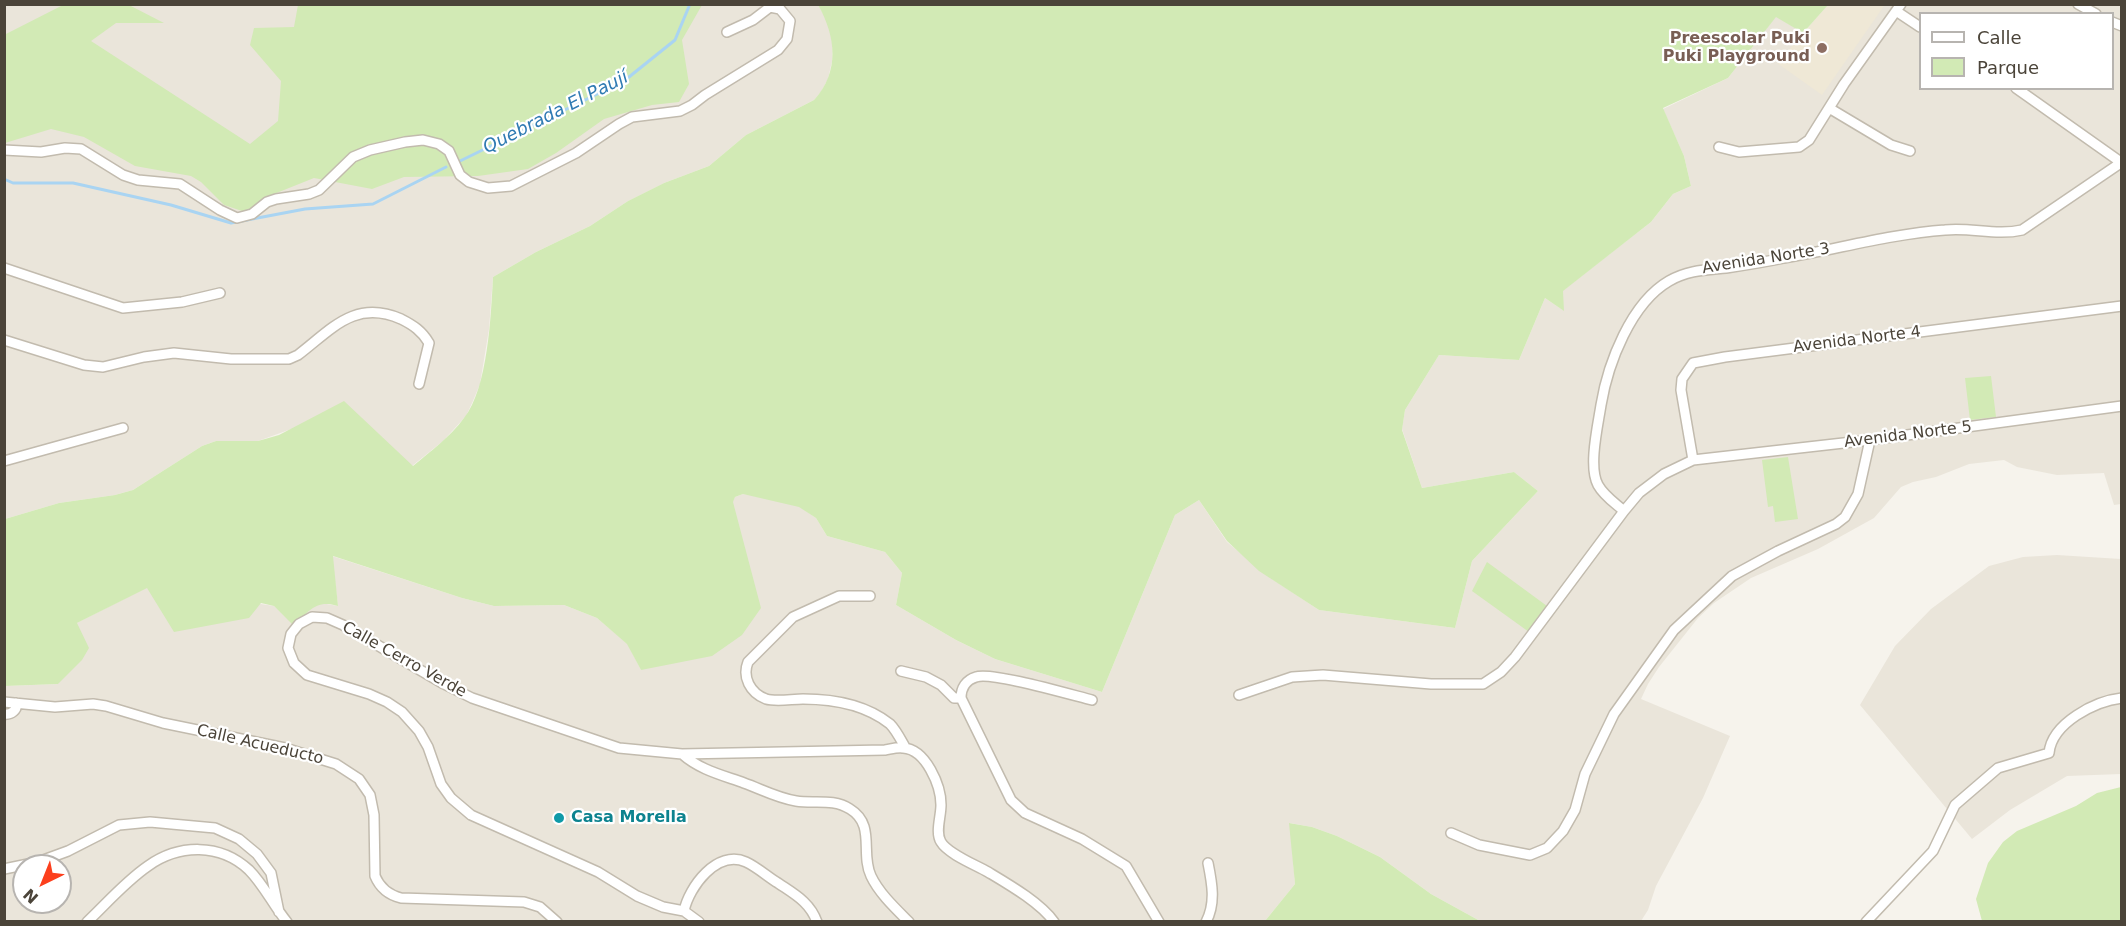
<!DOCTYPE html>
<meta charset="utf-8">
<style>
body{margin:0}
#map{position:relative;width:2126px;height:926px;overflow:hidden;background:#f6f3ec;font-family:"DejaVu Sans",sans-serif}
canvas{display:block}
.frame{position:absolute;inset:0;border:6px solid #4b4439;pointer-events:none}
.legend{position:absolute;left:1919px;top:12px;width:195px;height:78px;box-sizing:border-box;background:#fff;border:2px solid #b7b4b0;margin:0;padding:8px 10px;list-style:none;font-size:18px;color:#4b4439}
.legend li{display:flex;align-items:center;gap:12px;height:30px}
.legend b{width:30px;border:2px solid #b7b4b0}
.north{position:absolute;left:12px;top:854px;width:60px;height:60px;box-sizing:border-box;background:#fff;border:2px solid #b7b4b0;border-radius:50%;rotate:223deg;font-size:16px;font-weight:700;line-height:24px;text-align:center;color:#4b4439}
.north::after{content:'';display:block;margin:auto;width:21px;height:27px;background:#fc3f1d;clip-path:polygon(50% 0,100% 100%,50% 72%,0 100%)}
</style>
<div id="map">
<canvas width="2126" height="926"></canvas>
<div class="frame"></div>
<ul class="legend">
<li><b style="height:8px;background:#fff"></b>Calle</li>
<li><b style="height:16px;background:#d2eab5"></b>Parque</li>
</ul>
<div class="north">N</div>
</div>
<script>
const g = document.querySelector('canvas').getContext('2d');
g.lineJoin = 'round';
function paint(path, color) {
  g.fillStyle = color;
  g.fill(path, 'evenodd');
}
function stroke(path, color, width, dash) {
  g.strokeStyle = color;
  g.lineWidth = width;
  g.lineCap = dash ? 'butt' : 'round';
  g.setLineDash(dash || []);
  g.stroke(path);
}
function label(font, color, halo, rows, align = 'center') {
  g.font = font + ' "DejaVu Sans",sans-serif';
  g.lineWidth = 4.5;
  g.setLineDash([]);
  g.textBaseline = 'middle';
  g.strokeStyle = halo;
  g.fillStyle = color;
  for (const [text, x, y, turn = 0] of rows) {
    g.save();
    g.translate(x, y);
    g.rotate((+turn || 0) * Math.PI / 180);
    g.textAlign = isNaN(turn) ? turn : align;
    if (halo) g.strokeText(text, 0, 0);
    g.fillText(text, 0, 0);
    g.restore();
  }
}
paint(new Path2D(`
 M 1882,4 L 2121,5 L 2121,504 L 2114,505 L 2104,473 L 2057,475 L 2017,467 L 2004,460 L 1969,464 L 1936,477 L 1913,482 L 1901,487 L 1874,518 L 1818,549 L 1751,578 L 1714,603 L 1698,618 L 1659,667 L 1648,684 L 1641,699 L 1730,736 L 1703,798 L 1656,886 L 1648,910 L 1641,921 L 1480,921 L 1431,894 L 1380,857 L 1337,836 L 1312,827 L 1290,823 L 1295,884 L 1265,921 L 5,922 L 5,686 L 58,684 L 77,623 L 147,587 L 274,606 L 294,625 L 311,608 L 321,603 L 338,606 L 332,556 L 462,598 L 494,606 L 564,605 L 597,618 L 628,644 L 641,670 L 735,497 L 743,494 L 753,495 L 799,506 L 816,518 L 827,536 L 885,552 L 902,573 L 896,605 L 956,640 L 995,659 L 1102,692 L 1175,515 L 1199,500 L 1227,542 L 1272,579 L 1319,610 L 1455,628 L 1472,561 L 1538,491 L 1514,472 L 1422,488 L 1402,429 L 1405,410 L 1439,355 L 1519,360 L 1545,298 L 1563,310 L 1562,291 L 1651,222 L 1673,194 L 1691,186 L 1684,156 L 1663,109 L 1728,78 L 1776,16 L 1803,33 L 1828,5 ZM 1920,14 L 2112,14 L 2112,88 L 1920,88 ZM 24,866 L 60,866 L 60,902 L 24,902 Z
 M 5,5 L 818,5 L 829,23 L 833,41 L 832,61 L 828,79 L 821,92 L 814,100 L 746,135 L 709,166 L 664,183 L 628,201 L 590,226 L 536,252 L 493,277 L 489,329 L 480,384 L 473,401 L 466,416 L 443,441 L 412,466 L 297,427 L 258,441 L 216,441 L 202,446 L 133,490 L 115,495 L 59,503 L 5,519 Z
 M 2057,555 L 2121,559 L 2121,774 L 2067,776 L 2010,810 L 1972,839 L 1860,705 L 1895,646 L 1931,609 L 1989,566 L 2023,557 Z`), '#eae5da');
paint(new Path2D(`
 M 1882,4 L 1884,6 L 1822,95 L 1777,63 L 1828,5 Z`), '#efe8d6');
paint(new Path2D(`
 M 63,5 L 129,5 L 164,23 L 116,23 L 91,41 L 250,144 L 278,121 L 281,81 L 250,45 L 254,28 L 294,27 L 298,5 L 702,5 L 682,40 L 689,84 L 679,102 L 652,105 L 604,119 L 556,153 L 528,169 L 478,176 L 404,177 L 372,189 L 314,178 L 264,198 L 245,212 L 224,205 L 201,182 L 191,176 L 135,166 L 84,137 L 51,129 L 5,143 L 4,35 Z
 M 818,5 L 1828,5 L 1803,33 L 1776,17 L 1728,78 L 1663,108 L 1684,156 L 1691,186 L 1673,194 L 1651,222 L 1563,291 L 1564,311 L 1545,298 L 1519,360 L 1439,355 L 1405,410 L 1402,430 L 1422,488 L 1514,472 L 1538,491 L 1472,561 L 1455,628 L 1319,610 L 1259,571 L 1227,541 L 1199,500 L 1175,515 L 1102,692 L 995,659 L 956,640 L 896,605 L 902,573 L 885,552 L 827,536 L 816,518 L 799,507 L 743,494 L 735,497 L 733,502 L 761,608 L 742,635 L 712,656 L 641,670 L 627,644 L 597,618 L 564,605 L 494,606 L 462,598 L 333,556 L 338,606 C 316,599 309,611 294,626 L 274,606 L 261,603 L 249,618 L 174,632 L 147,588 L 77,623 L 89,648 L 82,660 L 58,684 L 5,686 L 5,519 L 59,503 L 115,495 L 133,490 L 202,446 L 216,441 L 258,441 L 279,435 L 344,401 L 413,466 C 431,451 450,437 464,418 C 488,388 491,315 493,277 L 536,252 L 590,226 L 628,201 L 664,183 L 709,166 L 746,135 L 814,100 C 840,72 836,36 818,5 Z
 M 1991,376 L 1996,417 L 1970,420 L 1965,378 Z
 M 1788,457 L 1798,519 L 1775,522 L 1773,506 L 1768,507 L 1762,460 Z
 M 1487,562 L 1547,606 L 1529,632 L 1472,591 Z
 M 2121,787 L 2121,921 L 1982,921 L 1976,899 L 1988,863 L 2003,842 L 2017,831 L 2076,806 L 2097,793 Z
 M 1289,823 L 1312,827 L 1337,836 L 1380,857 L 1431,894 L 1480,921 L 1265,921 L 1295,884 Z`), '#d2eab5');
stroke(new Path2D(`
 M 460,161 L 624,81 L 675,40 L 690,4
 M 4,179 L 13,183 L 73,183 L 171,205 L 231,223 L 305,209 L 373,204 L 446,167`), '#a9d4f2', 3);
const minor = new Path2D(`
 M 2078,4 L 2096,14
 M 1896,11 L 1920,27
 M 2112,22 L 2122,26
 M 2016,88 L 2122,163
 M 1829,108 L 1891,145 L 1910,151
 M 1719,147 L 1739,152 L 1799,147 L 1809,140 L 1844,84 L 1901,4
 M 4,150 L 41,152 L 65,148 L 81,149 L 123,175 L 138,180 L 180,184 L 220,210 L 237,218 L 252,214 L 267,202 L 276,199 L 309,194 L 319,190 L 353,157 L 370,150 L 405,142 L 423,140 L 439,144 L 449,151 L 460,175 L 469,182 L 488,188 L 511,186 L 576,153 L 619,124 L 632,117 L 680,111 L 692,105 L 705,95 L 778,50 L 787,39 L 790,21 L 780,9 L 770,7 L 753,20 L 727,32
 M 2122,162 L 2022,230 C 1996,236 1971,227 1945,230 C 1891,234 1838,249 1784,258 C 1765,262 1746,265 1726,268 C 1706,270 1688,270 1669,281 C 1631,303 1608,363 1601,405 C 1598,425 1588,467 1598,485 C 1604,496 1615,503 1624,511 L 1639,493 L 1664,474 L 1693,460 L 1870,440 L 2122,406
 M 4,268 L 123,308 L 182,302 L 220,293
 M 4,340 L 84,365 L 103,367 L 144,357 L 174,353 L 231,359 L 289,359 L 298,355 C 332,329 355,299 401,319 C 413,325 422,331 429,343 L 419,384
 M 1693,460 L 1681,390 L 1682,379 L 1693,363 L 1725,357 L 2122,306
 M 4,461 L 123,428
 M 870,596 L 839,596 L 793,617 L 748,662 C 742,677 750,693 766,699 C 776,702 792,699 803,699 C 833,699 866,705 890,724 C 896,730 901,740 905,747
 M 901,671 L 926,677 L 941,685 L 954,698 L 961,698
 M 1239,695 L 1292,677 L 1323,675 L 1431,684 L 1483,684 L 1501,672 L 1515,657 L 1624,511
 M 1092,700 C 1072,695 990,671 976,677 C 966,680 961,688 961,698 L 1011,800 L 1025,813 L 1082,839 L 1126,866 L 1159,922
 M 4,702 L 55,707 L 93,704 L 106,706 L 163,723 L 285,748 L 336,764 L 359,779 L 370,795 L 374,815 L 375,876 C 380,888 389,895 401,898 L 524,902 L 540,907 L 557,922
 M 4,714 C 11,715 18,710 16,703
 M 682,754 C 700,770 722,775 744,783 C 761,789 777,798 796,801 C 814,804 833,798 850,809 C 876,825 860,853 871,876 C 879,893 895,908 909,922
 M 1451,833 L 1479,845 L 1530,855 L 1547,848 L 1563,831 L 1575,810 L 1585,774 L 1614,714 L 1674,630 L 1732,576 L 1778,551 L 1836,524 L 1845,517 L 1858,494 L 1870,440
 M 4,869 L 38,862 L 68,851 L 119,825 L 150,822 L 215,828 L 239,839 L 257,854 L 271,873 L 279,912
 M 684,911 C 689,887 717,849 746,862 C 757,867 768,877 778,883 C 794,894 810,902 817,922
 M 87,922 C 107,903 126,881 148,866 C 179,844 220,843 249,870 C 264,885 273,905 287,922
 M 699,922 L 684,911 L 663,907 L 637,896 L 598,872 L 471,815 L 451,798 L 441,784 L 428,747 L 419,731 L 402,712 L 387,702 L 369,694 L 307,675 L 294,663 L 288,648 L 291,634 L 299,624 L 312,617 L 327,618 L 343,625 L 444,684 L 472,698 L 619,748 L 682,754 L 885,750 C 891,749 898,747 903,748 C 926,749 941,786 941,805 C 941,817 935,832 941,842 C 948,854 976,865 988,872 C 1008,884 1041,903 1054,922
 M 1206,922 C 1216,903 1212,883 1208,863
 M 1866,922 L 1933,851 L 1955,805 L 1998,768 L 2049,753 C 2052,723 2095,701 2122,698`);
stroke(minor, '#c2bbae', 12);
stroke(minor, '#fff', 9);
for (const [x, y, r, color] of [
 [1822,48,6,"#8d6e63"],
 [559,818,6,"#0f9aa8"]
]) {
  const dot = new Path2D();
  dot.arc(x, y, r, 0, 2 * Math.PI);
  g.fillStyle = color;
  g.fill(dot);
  stroke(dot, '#fff', 2);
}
label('bold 16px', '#785e54', '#fff', [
 ["Preescolar Puki",1810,39],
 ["Puki Playground",1810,57]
], 'right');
label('16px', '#4b4439', '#fff', [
 ["Avenida Norte 3",1766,259,-9],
 ["Avenida Norte 4",1857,340,-7],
 ["Avenida Norte 5",1908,435,-7],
 ["Calle Cerro Verde",404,660,29],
 ["Calle Acueducto",260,745,13]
]);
label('bold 16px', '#0d838f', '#fff', [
 ["Casa Morella",571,818]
], 'left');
label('italic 18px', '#2e7ab2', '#fff', [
 ["Quebrada El Paují",556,113,-27]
]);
</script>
